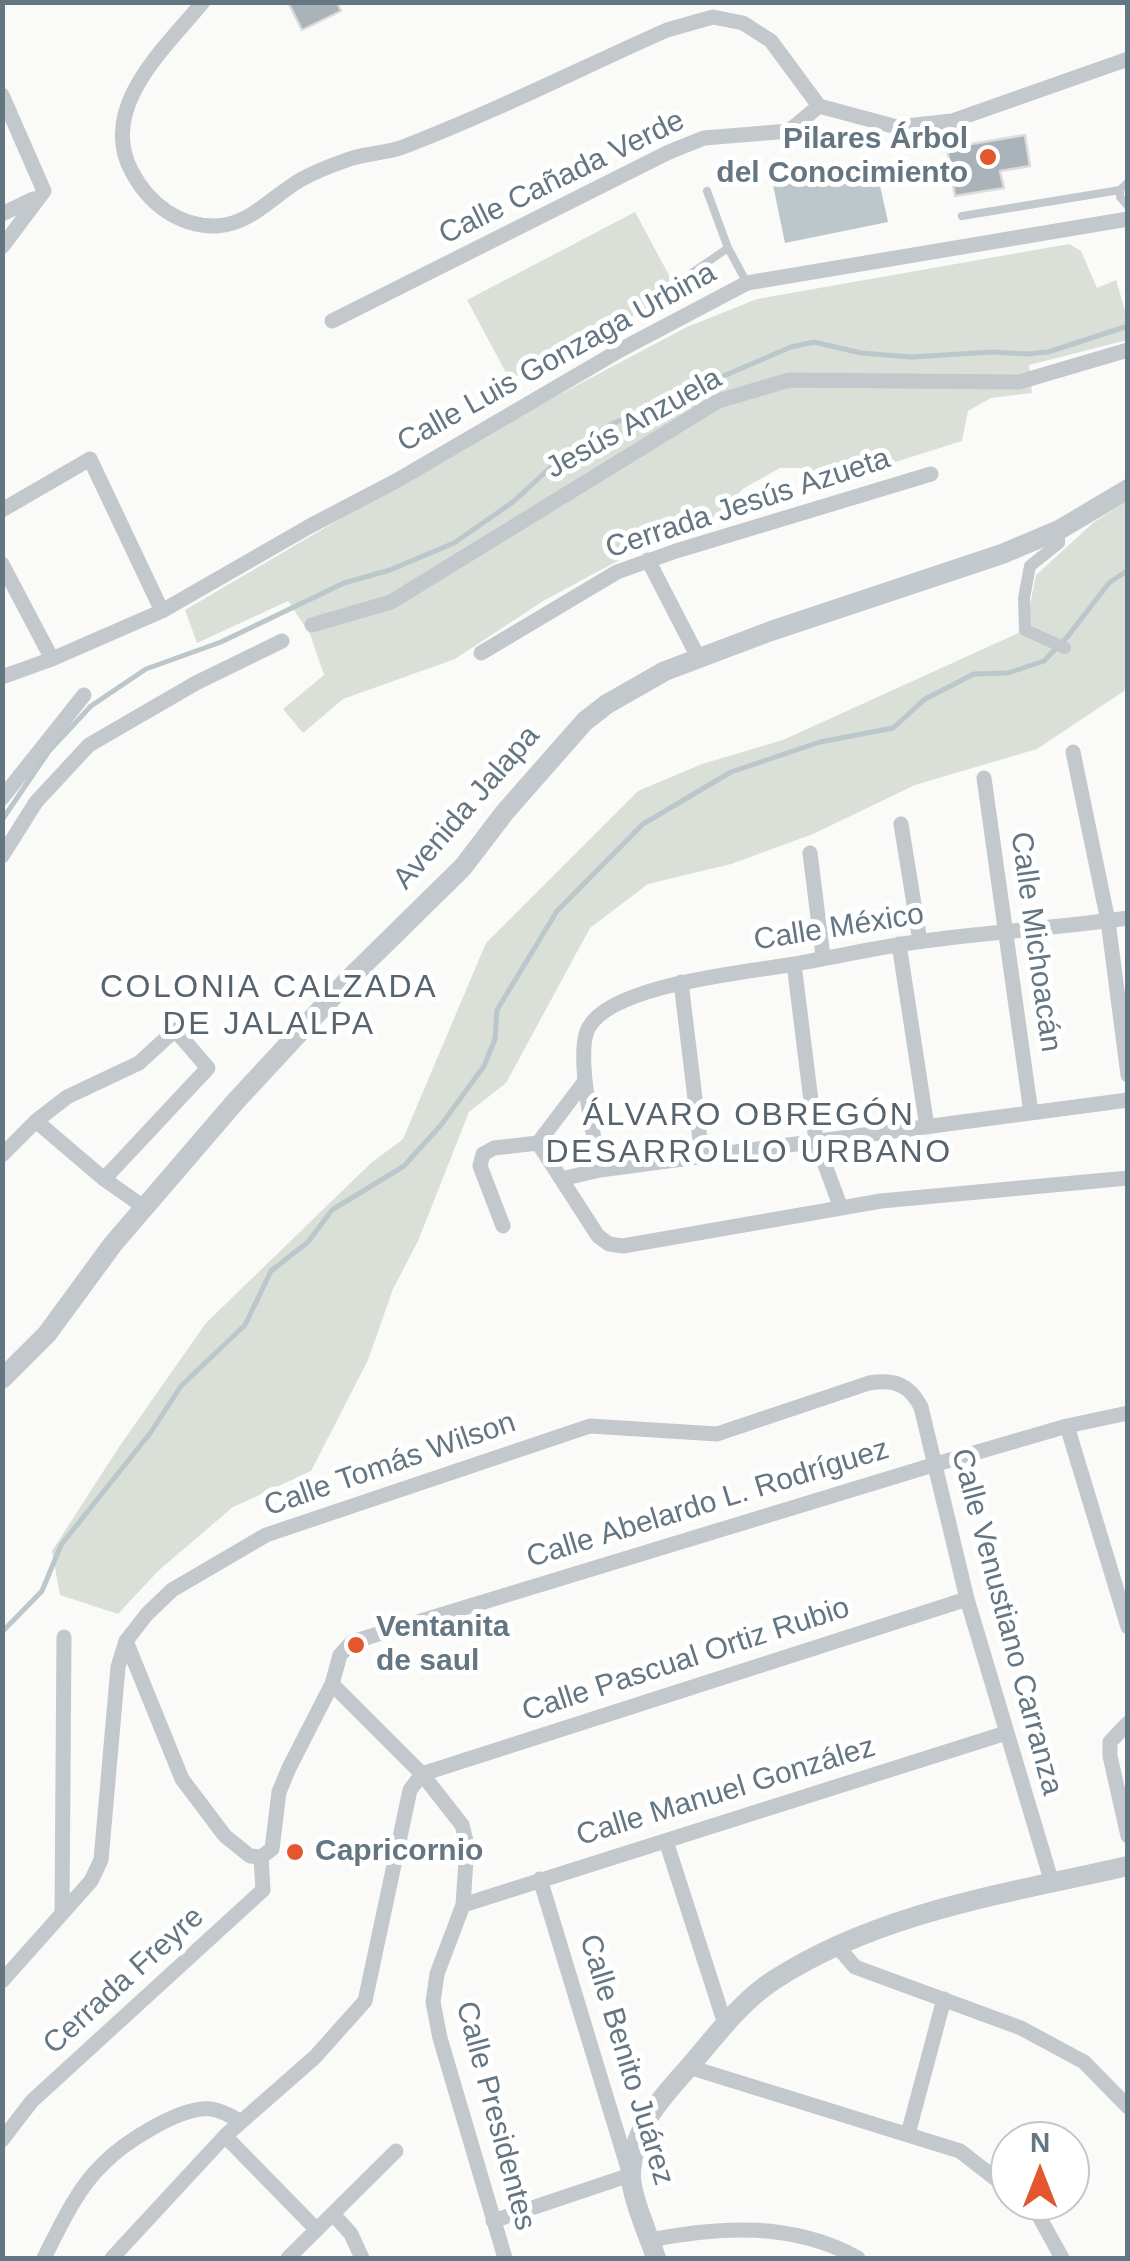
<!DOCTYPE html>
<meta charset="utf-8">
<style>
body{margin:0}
#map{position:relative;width:1130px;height:2261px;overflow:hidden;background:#fafaf8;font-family:Helvetica,sans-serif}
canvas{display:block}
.frame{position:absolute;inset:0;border:5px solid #657683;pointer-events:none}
.north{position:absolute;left:990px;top:2121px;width:100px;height:100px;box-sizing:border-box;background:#fff;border:2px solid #c1c8cd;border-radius:50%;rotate:0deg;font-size:28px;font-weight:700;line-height:40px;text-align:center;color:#657683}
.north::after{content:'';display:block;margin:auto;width:35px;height:45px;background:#e4572e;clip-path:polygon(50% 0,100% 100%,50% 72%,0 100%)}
</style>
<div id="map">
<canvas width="1130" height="2261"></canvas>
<div class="frame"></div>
<div class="north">N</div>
</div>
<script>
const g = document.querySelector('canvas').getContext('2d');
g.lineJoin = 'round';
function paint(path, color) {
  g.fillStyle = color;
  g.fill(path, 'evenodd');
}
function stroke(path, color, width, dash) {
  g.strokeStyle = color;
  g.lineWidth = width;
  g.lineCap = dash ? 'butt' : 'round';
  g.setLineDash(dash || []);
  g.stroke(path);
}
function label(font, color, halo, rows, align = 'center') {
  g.font = font + ' Helvetica,sans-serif';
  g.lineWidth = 10;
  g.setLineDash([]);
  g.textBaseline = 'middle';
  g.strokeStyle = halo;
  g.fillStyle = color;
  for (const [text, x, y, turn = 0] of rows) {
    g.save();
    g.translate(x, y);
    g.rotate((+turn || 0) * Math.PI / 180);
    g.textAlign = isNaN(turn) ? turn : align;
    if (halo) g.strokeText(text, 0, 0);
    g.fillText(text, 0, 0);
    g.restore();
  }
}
paint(new Path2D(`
 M 635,212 L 678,292 L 510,380 L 467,300 Z
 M 1069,244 L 1081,251 L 1097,288 L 1116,280 L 1127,317 L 1127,340 L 1029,365 L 1032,393 L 991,398 L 968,411 L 962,441 L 851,476 L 830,479 L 799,468 L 780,468 L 744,488 L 702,529 L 638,550 L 543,601 L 455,659 L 343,699 L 303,733 L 283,709 L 324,675 L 310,634 L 288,601 L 197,643 L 185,610 L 483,435 L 687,327 L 757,299 Z
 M 1127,501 L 1127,689 L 1037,749 L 915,785 L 813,834 L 731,864 L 648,884 L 590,928 L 506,1083 L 469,1112 L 418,1241 L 393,1289 L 368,1360 L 311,1471 L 233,1507 L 158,1571 L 118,1614 L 60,1595 L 52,1551 L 119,1447 L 206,1323 L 371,1163 L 403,1139 L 486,943 L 638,791 L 702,764 L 783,740 L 1025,630 L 1036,575 L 1093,523 Z`), '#dadfd7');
paint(new Path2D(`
 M 875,163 L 888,222 L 785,243 L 773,185 Z`), '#bbc7cb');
stroke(new Path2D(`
 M 2,820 L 49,751 L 91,706 L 146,669 L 221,642 L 344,583 L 390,570 L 454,543 L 513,502 L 565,454 L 612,424 L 791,347 L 814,342 L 861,353 L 911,357 L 993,352 L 1026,354 L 1048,352 L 1128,326
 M 2,1632 L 42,1591 L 61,1545 L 151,1432 L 181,1386 L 245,1325 L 271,1271 L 308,1242 L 332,1210 L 404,1166 L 441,1125 L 484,1066 L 495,1039 L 497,1010 L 557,911 L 643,824 L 731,772 L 820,742 L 893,728 L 925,699 L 974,674 L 1008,673 L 1044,661 L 1068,636 L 1109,583 L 1128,570`), '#bbc7cb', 5);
const building = new Path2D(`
 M 292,2 L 337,2 L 341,11 L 302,30 L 289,4 Z
 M 1025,135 L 1030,166 L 1000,171 L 1004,188 L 955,196 L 947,148 Z`);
paint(building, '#aab3b9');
stroke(building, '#dcdcda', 2.5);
stroke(new Path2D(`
 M 1128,182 L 1120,190 L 1120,197 L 1128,206
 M 707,191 L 728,248
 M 962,216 L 1120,190
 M 674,285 L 728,248 L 747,283`), '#c3c8cc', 8);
stroke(new Path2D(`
 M 1059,530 L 1059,543 L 1030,566 L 1024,598 L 1025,630 L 1065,648`), '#c3c8cc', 12);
stroke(new Path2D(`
 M 203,2 C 165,48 97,108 132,172 C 149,204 179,227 217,226 C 252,224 273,195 302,179 C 315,172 330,166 344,161 C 362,153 384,154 403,147 C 492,113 579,69 667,30 L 713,17 L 743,23 L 771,41 L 819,106 L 897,127 L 952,121 L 1128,59
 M 2,95 L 44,191
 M 2,214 L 33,199
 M 2,247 L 44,191
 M 332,321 L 669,152 L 704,138 L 789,131 L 819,106
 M 2,510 L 90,459 L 162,611
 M 648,560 L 698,657
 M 2,564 L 52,659
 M 312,625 L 391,602 L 718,401 L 789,380 L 1019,382 L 1128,350
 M 481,653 L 617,572 L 676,551 L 931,474
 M 2,677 L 52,659 L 162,611 L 310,526 L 396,481 L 622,349 L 747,283 L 1128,219
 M 1073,752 L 1108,921 L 1128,1075
 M 984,778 L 1031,1113
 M 2,798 L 84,695
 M 901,824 L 920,941
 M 810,853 L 823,957
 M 2,856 L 36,802 L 89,745 L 196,683 L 282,641
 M 899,944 L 927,1127
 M 794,964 L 816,1141 L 841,1208
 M 681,982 L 702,1157
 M 36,1121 L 104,1179 L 145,1208
 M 538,1143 L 598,1236 L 609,1244 L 623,1246 L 881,1201 L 1128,1178
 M 538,1143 L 585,1081
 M 2,1155 L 36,1121 L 67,1097 L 139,1063 L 175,1030 L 208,1068 L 104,1179
 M 600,1170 C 595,1140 574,1052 589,1027 C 613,985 742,973 788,965 C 831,958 873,948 916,942 C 986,932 1057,928 1128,918
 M 561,1179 L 600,1170 L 1128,1100
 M 503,1226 L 480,1166 L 483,1154 L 494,1148 L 538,1143
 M 1067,1426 L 1128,1627
 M 126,1641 L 182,1779 L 225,1836 L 250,1856 L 261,1857 L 272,1849 L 279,1792 L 289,1768 L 332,1684 L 340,1655 L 352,1642 L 933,1465 L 1067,1426 L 1128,1413
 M 332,1684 L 422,1774 L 462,1825 L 467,1845 L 463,1905 L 437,1974 L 433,2002 L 440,2038 L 505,2258
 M 1128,1723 L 1110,1742 L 1110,1756 L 1128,1836
 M 666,1841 L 725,2024
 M 463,1905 L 1006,1733
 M 62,1913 L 64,1637
 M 837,1946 L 855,1967 L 1021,2028 L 1084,2062 L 1128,2107
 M 2,1981 L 91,1881 L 101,1860 L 118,1667 L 126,1641 L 147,1614 L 172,1590 L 266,1535 L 590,1426 L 717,1434 L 869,1383 C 894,1379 909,1384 921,1407 L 967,1599 L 1052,1883
 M 689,2067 L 960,2151 L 1010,2190
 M 908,2134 L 944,1999
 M 225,2136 L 317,2230
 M 2,2140 L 32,2101 L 263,1890 L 261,1857
 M 1024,2201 L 1035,2209 L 1062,2258
 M 333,2214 L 351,2234 L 362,2258
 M 493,2221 L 630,2175 L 540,1879
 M 650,2240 C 721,2226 793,2222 858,2258
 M 44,2258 C 60,2227 76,2190 102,2165 C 123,2143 180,2106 211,2109 C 221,2110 231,2116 240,2121
 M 112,2258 L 225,2136 L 315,2057 L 365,2001 L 410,1790 L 422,1774 L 967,1599
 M 288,2258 L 396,2151`), '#c3c8cc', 15);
stroke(new Path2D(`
 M 2,1379 L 47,1334 L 113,1244 L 235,1102 L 347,981 L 463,867 L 505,812 L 585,721 L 607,704 L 665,671 L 771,631 L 1002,554 L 1059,530 L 1128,489
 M 656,2258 C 649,2236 629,2193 631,2171 C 634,2127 661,2098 689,2067 C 715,2037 740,2002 774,1980 C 879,1912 1008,1893 1128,1866`), '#c3c8cc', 20);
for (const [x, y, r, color] of [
 [988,157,10,"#e4572e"],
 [356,1645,10,"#e4572e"],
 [295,1852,10,"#e4572e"]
]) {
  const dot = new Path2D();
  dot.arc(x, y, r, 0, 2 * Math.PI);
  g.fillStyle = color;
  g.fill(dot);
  stroke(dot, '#fff', 4);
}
label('bold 30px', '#657683', '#fff', [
 ["Pilares Árbol",968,140,"right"],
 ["del Conocimiento",968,174,"right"],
 ["Ventanita",376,1628],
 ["de saul",376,1662],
 ["Capricornio",315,1852]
], 'left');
label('30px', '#657683', '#fff', [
 ["Calle Cañada Verde",562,178,-26],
 ["Calle Luis Gonzaga Urbina",557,358,-29],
 ["Jesús Anzuela",634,424,-29],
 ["Cerrada Jesús Azueta",748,504,-18],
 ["Avenida Jalapa",467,808,-49],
 ["Calle México",839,928,-9],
 ["Calle Michoacán",1035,942,82],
 ["Calle Tomás Wilson",390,1465,-19],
 ["Calle Abelardo L. Rodríguez",708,1504,-17],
 ["Calle Venustiano Carranza",1006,1622,75],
 ["Calle Pascual Ortiz Rubio",686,1660,-18],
 ["Calle Manuel González",726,1792,-17],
 ["Cerrada Freyre",124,1981,-42],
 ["Calle Benito Juárez",626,2060,73],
 ["Calle Presidentes",495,2116,75]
]);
g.letterSpacing = '2.5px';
label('32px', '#57646e', '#fff', [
 ["COLONIA CALZADA",269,988],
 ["DE JALALPA",269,1025],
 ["ÁLVARO OBREGÓN",749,1116],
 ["DESARROLLO URBANO",749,1153]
]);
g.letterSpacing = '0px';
</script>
